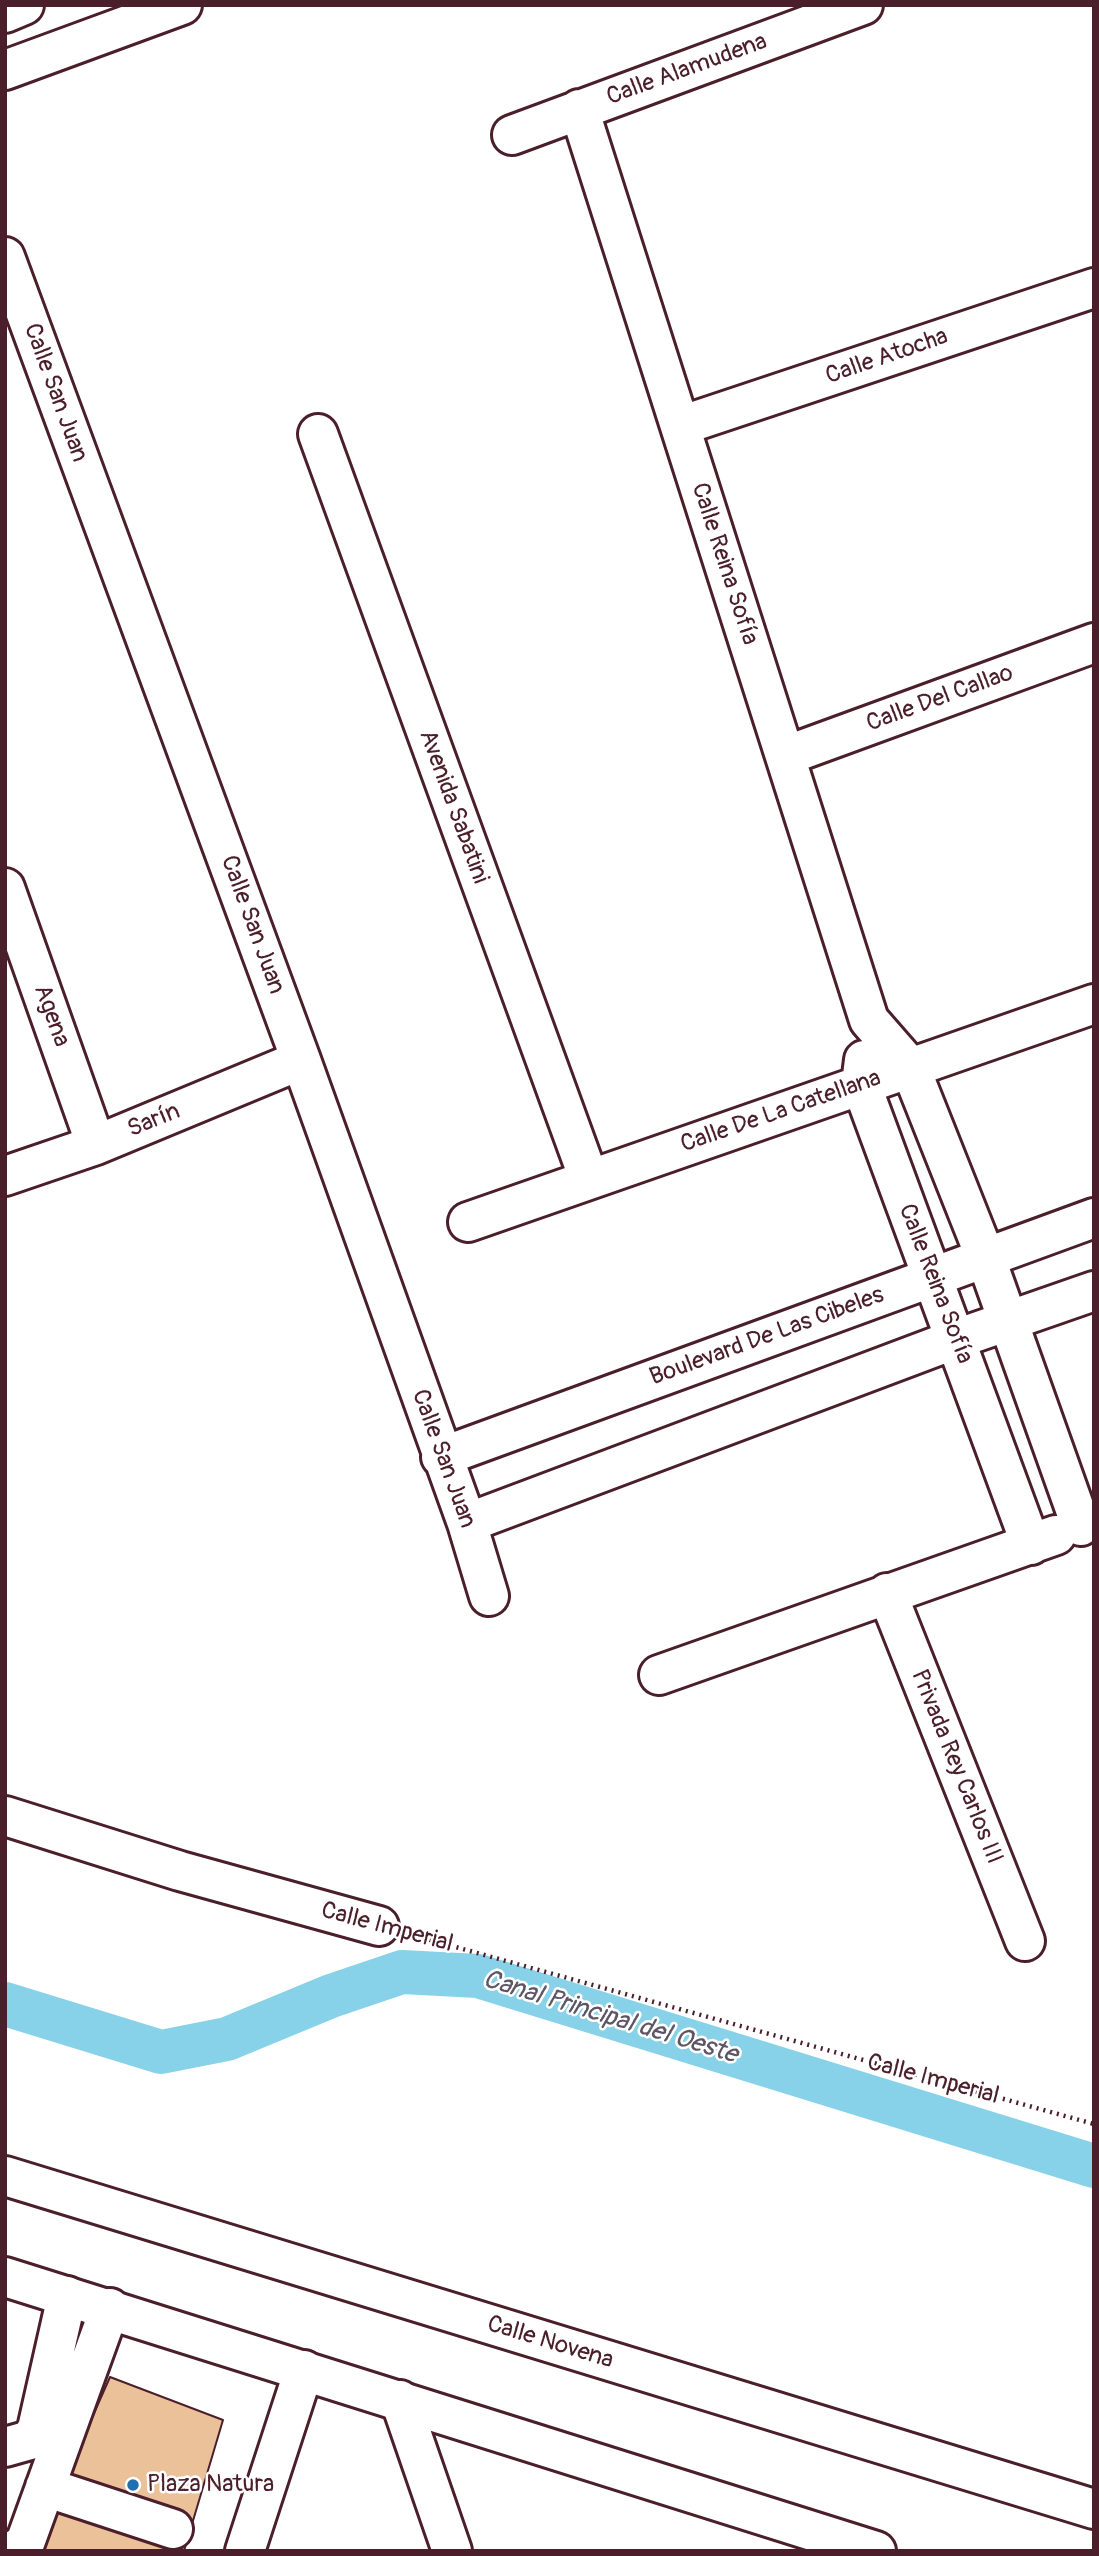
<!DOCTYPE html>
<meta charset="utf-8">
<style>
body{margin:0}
#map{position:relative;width:1099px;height:2556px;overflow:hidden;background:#fff;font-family:Pangolin,sans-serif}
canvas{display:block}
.frame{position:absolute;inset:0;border:7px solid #4a1f2b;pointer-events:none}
</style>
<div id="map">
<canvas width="1099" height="2556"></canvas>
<div class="frame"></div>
</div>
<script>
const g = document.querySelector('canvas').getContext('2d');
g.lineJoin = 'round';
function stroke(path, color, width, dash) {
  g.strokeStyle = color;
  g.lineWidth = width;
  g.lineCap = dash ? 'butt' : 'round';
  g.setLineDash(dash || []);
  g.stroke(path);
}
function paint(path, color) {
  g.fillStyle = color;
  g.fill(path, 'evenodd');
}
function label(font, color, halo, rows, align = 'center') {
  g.font = font + ' Pangolin,sans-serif';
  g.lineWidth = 5;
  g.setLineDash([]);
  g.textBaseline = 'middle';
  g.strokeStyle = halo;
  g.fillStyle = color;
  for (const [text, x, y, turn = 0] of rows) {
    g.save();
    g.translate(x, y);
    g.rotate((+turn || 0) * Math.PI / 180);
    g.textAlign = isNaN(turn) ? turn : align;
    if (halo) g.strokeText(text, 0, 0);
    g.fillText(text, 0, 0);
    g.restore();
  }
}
stroke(new Path2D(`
 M 5,2004 L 161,2052 L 227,2039 L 331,1996 L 402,1972 L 478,1976 L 1094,2166`), '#87d2e8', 44);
const building = new Path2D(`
 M 110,2377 L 223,2420 L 184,2551 L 33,2551 Z`);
paint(building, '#ebc19a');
stroke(building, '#4a1f2b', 2);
const minor = new Path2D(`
 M 5,13 L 24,5
 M 5,70 L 182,5
 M 579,109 L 869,1020 L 910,1067 L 985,1256 L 1081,1526
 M 512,135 L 863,5
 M 5,257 L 301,1060 L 467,1523 L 489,1596
 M 680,426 L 1094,288
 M 318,434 L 589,1179
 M 785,756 L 1094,643
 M 5,888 L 96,1145
 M 864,1060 L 861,1084 L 1031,1545
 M 5,1176 L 96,1145 L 301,1060
 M 468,1222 L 1094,1004
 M 441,1457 L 1094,1218
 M 467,1523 L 956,1339 L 1094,1291
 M 887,1593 L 1025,1941
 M 659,1675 L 1056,1535
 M 5,1816 L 180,1871 L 379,1926
 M 400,2400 L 452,2551
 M 5,2447 L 30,2440 L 37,2429 L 67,2296
 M 45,2487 L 173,2529
 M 13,2551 L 25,2543 L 110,2308
 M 245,2551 L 304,2370`);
const major = new Path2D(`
 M 5,2176 L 1094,2509
 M 5,2277 L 876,2551`);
stroke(minor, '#4a1f2b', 44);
stroke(major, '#4a1f2b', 44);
stroke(new Path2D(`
 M 416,1936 L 1094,2124`), '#4a1f2b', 4.5, [2, 5]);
stroke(minor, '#fff', 38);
stroke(major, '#fff', 38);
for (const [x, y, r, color] of [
 [133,2485,7,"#1f6fb2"]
]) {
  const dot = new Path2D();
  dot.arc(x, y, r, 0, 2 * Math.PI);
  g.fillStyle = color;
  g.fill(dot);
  stroke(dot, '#fff', 2.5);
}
label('24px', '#4a1f2b', '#fff', [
 ["Calle Alamudena",687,70,-20],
 ["Calle Atocha",887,357,-19],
 ["Calle San Juan",55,393,70],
 ["Calle Reina Sofía",724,564,72],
 ["Calle Del Callao",940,699,-20],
 ["Avenida Sabatini",453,807,70],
 ["Calle San Juan",252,925,70],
 ["Agena",51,1016,70],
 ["Calle De La Catellana",781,1112,-19],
 ["Sarín",154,1121,-22],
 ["Calle Reina Sofía",935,1284,69],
 ["Boulevard De Las Cibeles",767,1337,-20],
 ["Calle San Juan",443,1459,70],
 ["Privada Rey Carlos III",956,1767,68],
 ["Calle Imperial",387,1928,15],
 ["Calle Imperial",933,2080,15],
 ["Calle Novena",550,2343,17]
]);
label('24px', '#4a1f2b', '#fff', [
 ["Plaza Natura",147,2485]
], 'left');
label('italic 26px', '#5c5564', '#fff', [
 ["Canal Principal del Oeste",610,2018,17]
]);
</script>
